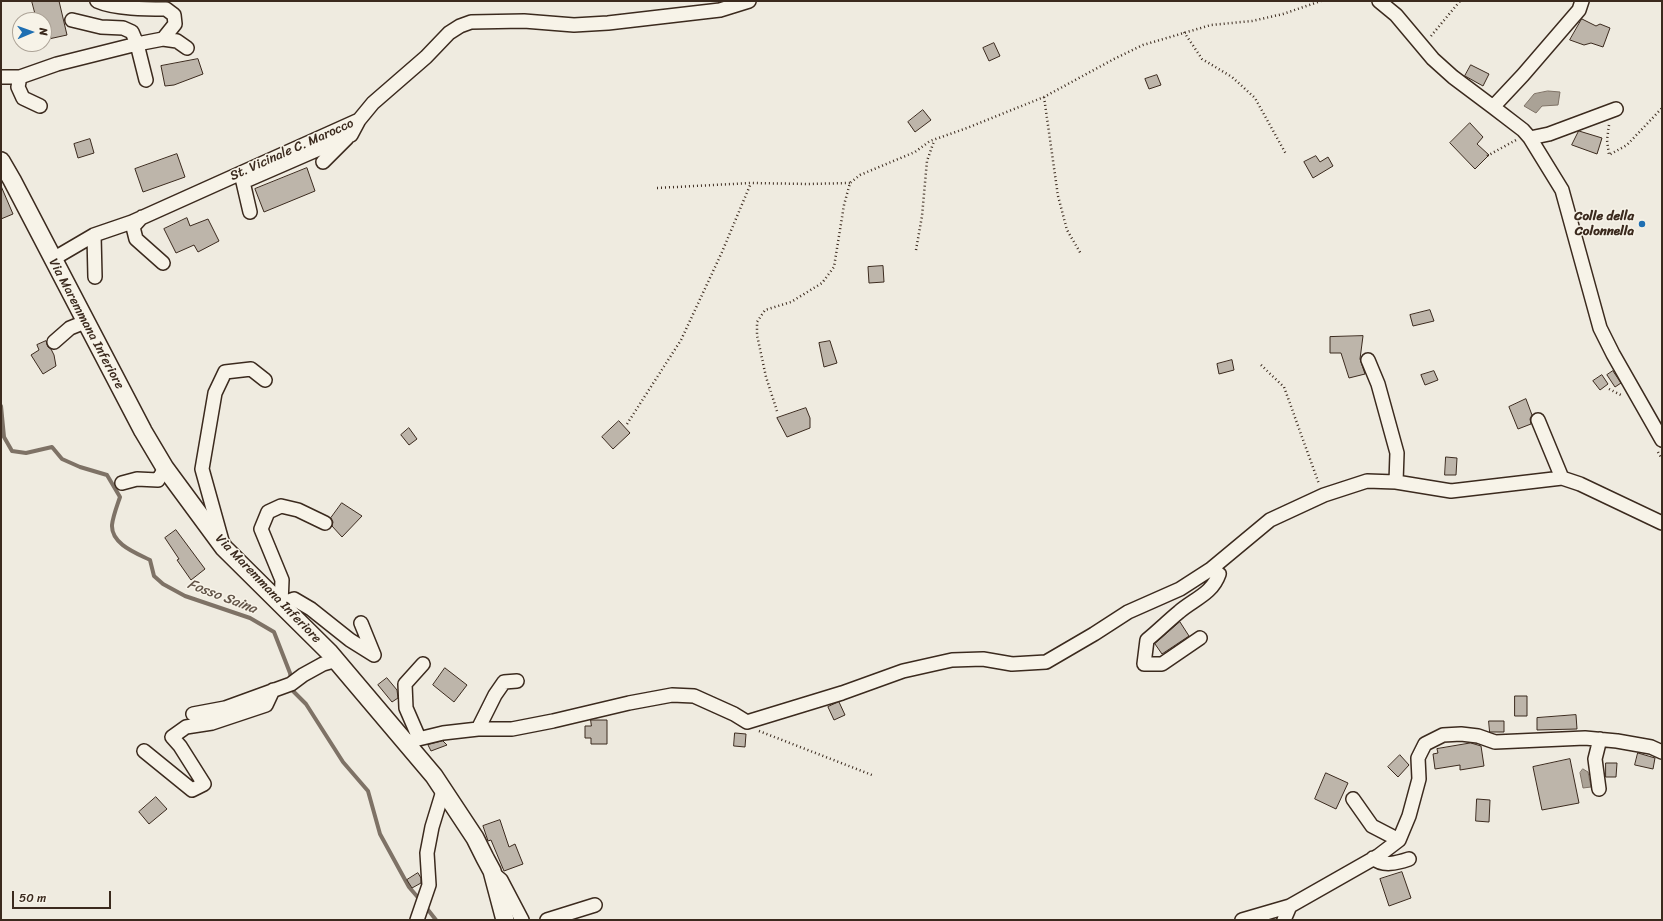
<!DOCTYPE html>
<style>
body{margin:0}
#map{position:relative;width:1663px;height:921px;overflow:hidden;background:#efebe0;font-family:Sriracha,sans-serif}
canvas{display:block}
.frame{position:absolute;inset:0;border:2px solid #3b2a1e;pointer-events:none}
.north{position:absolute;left:12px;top:12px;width:40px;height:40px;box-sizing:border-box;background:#f7f3e8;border:1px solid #aca397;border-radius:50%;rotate:88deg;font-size:11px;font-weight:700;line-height:16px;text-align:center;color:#3b2a1e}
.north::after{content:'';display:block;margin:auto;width:14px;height:18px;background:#1f6fb2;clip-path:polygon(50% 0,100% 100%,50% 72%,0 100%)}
.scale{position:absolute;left:12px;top:891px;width:99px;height:18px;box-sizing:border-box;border:2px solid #3b2a1e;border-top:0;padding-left:5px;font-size:12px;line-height:14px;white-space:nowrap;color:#3b2a1e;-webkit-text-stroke:3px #f7f3e8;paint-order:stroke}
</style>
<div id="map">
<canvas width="1663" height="921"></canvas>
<div class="frame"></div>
<div class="north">N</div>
<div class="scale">50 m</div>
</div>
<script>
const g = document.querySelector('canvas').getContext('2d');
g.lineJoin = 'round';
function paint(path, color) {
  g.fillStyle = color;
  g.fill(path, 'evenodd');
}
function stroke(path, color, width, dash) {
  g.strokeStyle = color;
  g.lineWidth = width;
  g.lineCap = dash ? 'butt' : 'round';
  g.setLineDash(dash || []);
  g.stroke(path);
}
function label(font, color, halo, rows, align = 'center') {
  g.font = font + ' Sriracha,sans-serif';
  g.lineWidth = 3;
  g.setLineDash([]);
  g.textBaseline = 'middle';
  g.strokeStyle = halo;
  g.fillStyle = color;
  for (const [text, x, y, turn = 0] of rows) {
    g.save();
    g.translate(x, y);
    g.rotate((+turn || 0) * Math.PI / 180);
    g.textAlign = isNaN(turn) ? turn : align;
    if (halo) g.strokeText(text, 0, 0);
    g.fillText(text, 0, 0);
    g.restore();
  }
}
const water = new Path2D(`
 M 1548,91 L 1560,92 L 1558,105 L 1542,106 L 1536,113 L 1524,106 L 1534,94 Z
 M 1583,769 L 1588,772 L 1591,787 L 1583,788 L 1580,773 Z`);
paint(water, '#aaa296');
stroke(water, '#7e7266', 1);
stroke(new Path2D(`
 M 1,406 L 4,437 L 12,451 L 26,453 L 52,447 L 62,459 L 80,467 L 107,475 L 120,497 C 117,506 113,516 112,525 C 111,544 136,553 150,560 L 154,576 L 163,584 L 185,596 L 250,618 L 274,632 L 290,673 L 293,691 L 306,704 L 343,762 L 368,791 L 380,834 L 409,887 L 421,901
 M 425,906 L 436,920`), '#7e7266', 4);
const building = new Path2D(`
 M 32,1 L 59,1 L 67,35 L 44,40 L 44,20 L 37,20 Z
 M 1582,19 L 1596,26 L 1600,24 L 1610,28 L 1603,47 L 1591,43 L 1584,45 L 1570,40 Z
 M 994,43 L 1000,56 L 989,61 L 983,48 Z
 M 198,59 L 203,74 L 174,85 L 165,86 L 161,66 Z
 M 1471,65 L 1489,74 L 1483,86 L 1465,76 Z
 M 1157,75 L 1161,85 L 1149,89 L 1145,79 Z
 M 923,110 L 931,120 L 915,132 L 908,122 Z
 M 1470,123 L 1483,137 L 1477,144 L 1489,155 L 1475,169 L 1450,143 Z
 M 1579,131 L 1602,138 L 1597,154 L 1572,145 Z
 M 90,139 L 94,153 L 78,158 L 74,144 Z
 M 177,154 L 185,177 L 143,192 L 135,169 Z
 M 1316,156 L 1320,162 L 1328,157 L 1333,166 L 1313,178 L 1304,162 Z
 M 307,168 L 315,191 L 264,212 L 255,189 Z
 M 1,186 L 13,214 L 1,219 Z
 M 187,218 L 190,226 L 208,219 L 219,241 L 198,252 L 194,245 L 176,253 L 164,229 Z
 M 883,266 L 884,282 L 869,283 L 868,267 Z
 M 1430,310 L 1434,321 L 1413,326 L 1410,315 Z
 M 1363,336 L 1360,359 L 1365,374 L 1349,378 L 1341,353 L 1330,353 L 1330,337 Z
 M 46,341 L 48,347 L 51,349 L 54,355 L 56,366 L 43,374 L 31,355 L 39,350 L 37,345 Z
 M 830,341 L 837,363 L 824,367 L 819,343 Z
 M 1232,360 L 1234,370 L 1219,374 L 1217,364 Z
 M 1434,371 L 1438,380 L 1425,385 L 1421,375 Z
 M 1613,371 L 1621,383 L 1615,387 L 1607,375 Z
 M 1602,375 L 1608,384 L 1600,390 L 1593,381 Z
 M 1526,399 L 1532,415 L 1530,419 L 1531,424 L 1518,429 L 1509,407 Z
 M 806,408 L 810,418 L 810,428 L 787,437 L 777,418 Z
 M 619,421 L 630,433 L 613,449 L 602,437 Z
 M 409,428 L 417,439 L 409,445 L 401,435 Z
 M 1446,457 L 1457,458 L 1456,475 L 1445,475 Z
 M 342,503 L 362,516 L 342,537 L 332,526 L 333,522 L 331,518 Z
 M 176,530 L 205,569 L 191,580 L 177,560 L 179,559 L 165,538 Z
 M 1180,622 L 1189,636 L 1162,654 L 1155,644 Z
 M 445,668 L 467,685 L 454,702 L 433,685 Z
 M 387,678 L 397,690 L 398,698 L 392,702 L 378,685 Z
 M 1515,696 L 1527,696 L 1527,716 L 1515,716 Z
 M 839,702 L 845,715 L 834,720 L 828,707 Z
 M 1576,715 L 1577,729 L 1537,730 L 1537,718 Z
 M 591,720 L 607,720 L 607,744 L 591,744 L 591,738 L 585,738 L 585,726 L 591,726 Z
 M 1489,721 L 1504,721 L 1504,732 L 1490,732 Z
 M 735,733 L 746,734 L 745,747 L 734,746 Z
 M 443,741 L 447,745 L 431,751 L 428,745 Z
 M 1471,743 L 1481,746 L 1484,766 L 1460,770 L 1460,765 L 1435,769 L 1433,754 L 1438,753 L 1437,749 Z
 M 1638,753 L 1655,758 L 1653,769 L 1635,765 Z
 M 1400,755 L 1409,765 L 1398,777 L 1388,767 Z
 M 1570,759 L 1579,803 L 1542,810 L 1533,767 Z
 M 1606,763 L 1617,763 L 1616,777 L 1606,777 Z
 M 1326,773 L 1348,783 L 1336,809 L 1315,799 Z
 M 156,797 L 167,809 L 149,824 L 139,812 Z
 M 1477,799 L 1490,800 L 1489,822 L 1476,821 Z
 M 500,820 L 509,847 L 515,844 L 523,864 L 504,871 L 491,840 L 488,841 L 483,826 Z
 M 1402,872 L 1411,898 L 1389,906 L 1380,879 Z
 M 418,873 L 421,878 L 421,883 L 412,888 L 407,880 Z`);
paint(building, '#bdb5aa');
stroke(building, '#3b2a1e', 1);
const minor = new Path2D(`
 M 97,1 C 115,9 147,9 166,9 L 174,15 L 175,24 L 163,39 L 137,44 L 146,80
 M 1379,1 L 1396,15 L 1433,59 L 1453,77 L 1493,107 L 1523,130 L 1530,138 L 1562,190 L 1600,328 L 1613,354 L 1662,440
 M 163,39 L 177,41 L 187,48
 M 1,77 L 20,77 L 57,64 L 137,44 L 132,32 L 123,28 L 101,27 L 72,20
 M 20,77 L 18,87 L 23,98 L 40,106
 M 1493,107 L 1523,75 L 1579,10 L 1582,1
 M 1530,138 L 1549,134 L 1616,109
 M 323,162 L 347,138
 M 250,212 L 243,182 L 351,135 L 359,120
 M 142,217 L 133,227 L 136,239 L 163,263
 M 94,235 L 95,277
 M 53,259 L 94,235 L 132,222 L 359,120 L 373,103 L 426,57 L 449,33 L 460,26 L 471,22 L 524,21 L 574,25 L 608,23 L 720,10 L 749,1
 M 54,342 L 70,328 L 85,322
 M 1368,360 L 1378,384 L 1397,453 L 1396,482
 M 1538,420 L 1562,478
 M 122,483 L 137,479 L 158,480 L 165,468
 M 325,523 L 298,510 L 281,506 L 268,512 L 261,529 L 282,580 L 281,604 L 294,599 L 311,609 L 350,640 L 374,655 L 361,623
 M 222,541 L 202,469 L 215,393 L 225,372 L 251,369 L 265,380
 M 1200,638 L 1162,664 L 1144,664 L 1147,640 C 1158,631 1168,621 1179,612 C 1194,599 1212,594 1219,574 L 1211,569
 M 193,714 L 225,708 L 291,684 L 303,675 L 323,664 L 337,660
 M 478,729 L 495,695 L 504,682 L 517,681
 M 419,738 L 406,708 L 405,684 L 423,664
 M 406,742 L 443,733 L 478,729 L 512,729 L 553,721 L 629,703 L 672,695 L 694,696 L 734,714 L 747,722 L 842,693 L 903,671 L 952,660 L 983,659 L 1012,664 L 1046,662 L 1094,634 L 1128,612 L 1180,589 L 1211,569 L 1270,520 L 1324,495 L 1367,481 L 1396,482 L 1451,491 L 1562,478 L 1580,484 L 1662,523
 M 144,751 L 192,790 L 204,784 L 180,746 L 172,737 L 186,727 L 212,723 L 266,705 L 273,690
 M 1599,789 L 1595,759 L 1600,739
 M 1353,799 L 1372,826 L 1399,840
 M 1373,858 C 1383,867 1397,863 1409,859
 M 494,874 L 501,880 L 522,920
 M 417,920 L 429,885 L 427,853 L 432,827 L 443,791
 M 547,920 L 595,905
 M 1242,920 L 1290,906 L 1378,856 L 1399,840 L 1409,816 L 1419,779 L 1418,758 L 1425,744 L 1443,735 L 1461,734 L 1478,736 L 1495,742 L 1585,738 L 1617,741 L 1651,747 L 1662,752
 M 1284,920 L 1290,906`);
const major = new Path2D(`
 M 1,161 L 12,180 L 143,431 L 165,468 L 224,548 L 329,652 L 434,776 L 475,838 L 485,858 L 492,871 L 505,920`);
stroke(minor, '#3b2a1e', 16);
stroke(major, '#3b2a1e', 20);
stroke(new Path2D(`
 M 1184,32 L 1202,59 L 1232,77 L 1255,98 L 1286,154
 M 1431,36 L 1460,1
 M 1044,97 L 1058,196 L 1067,230 L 1081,254
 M 1609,125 L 1607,140 L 1609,155 L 1627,145 L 1662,108
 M 1487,156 L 1516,140
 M 657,188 L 751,183 L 808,184 L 850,183
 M 916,250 L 922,216 L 927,161 L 934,141
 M 1261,365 L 1284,387 L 1319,484
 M 1609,389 L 1621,395
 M 777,411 L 766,377 L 757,335 L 757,322 L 765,310 L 791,302 L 822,283 L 834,267 L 844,205 L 850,183 L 860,175 L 915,152 L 930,141 L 967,128 L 1044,97 L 1114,59 L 1143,45 L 1211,25 L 1252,21 L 1283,14 L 1321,1
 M 627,424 L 681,340 L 722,252 L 751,183
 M 1658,452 L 1662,459
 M 759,731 L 872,775`), '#3b2a1e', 2.5, [1, 3]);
stroke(minor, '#f7f3e8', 13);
stroke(major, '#f7f3e8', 17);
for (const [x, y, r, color] of [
 [1642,224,4,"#1f6fb2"]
]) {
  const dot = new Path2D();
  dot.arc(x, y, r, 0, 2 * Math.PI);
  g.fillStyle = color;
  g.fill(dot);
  stroke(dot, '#f7f3e8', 1.5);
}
label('13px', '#3b2a1e', '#f7f3e8', [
 ["St. Vicinale C. Marocco",292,150,-24],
 ["Via Maremmana Inferiore",86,324,62],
 ["Via Maremmana Inferiore",268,589,46]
]);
label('bold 13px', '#3b2a1e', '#f7f3e8', [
 ["Colle della",1634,217],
 ["Colonnella",1634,232]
], 'right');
label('italic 14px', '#625448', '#f7f3e8', [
 ["Fosso Saina",222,597,21]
]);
</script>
